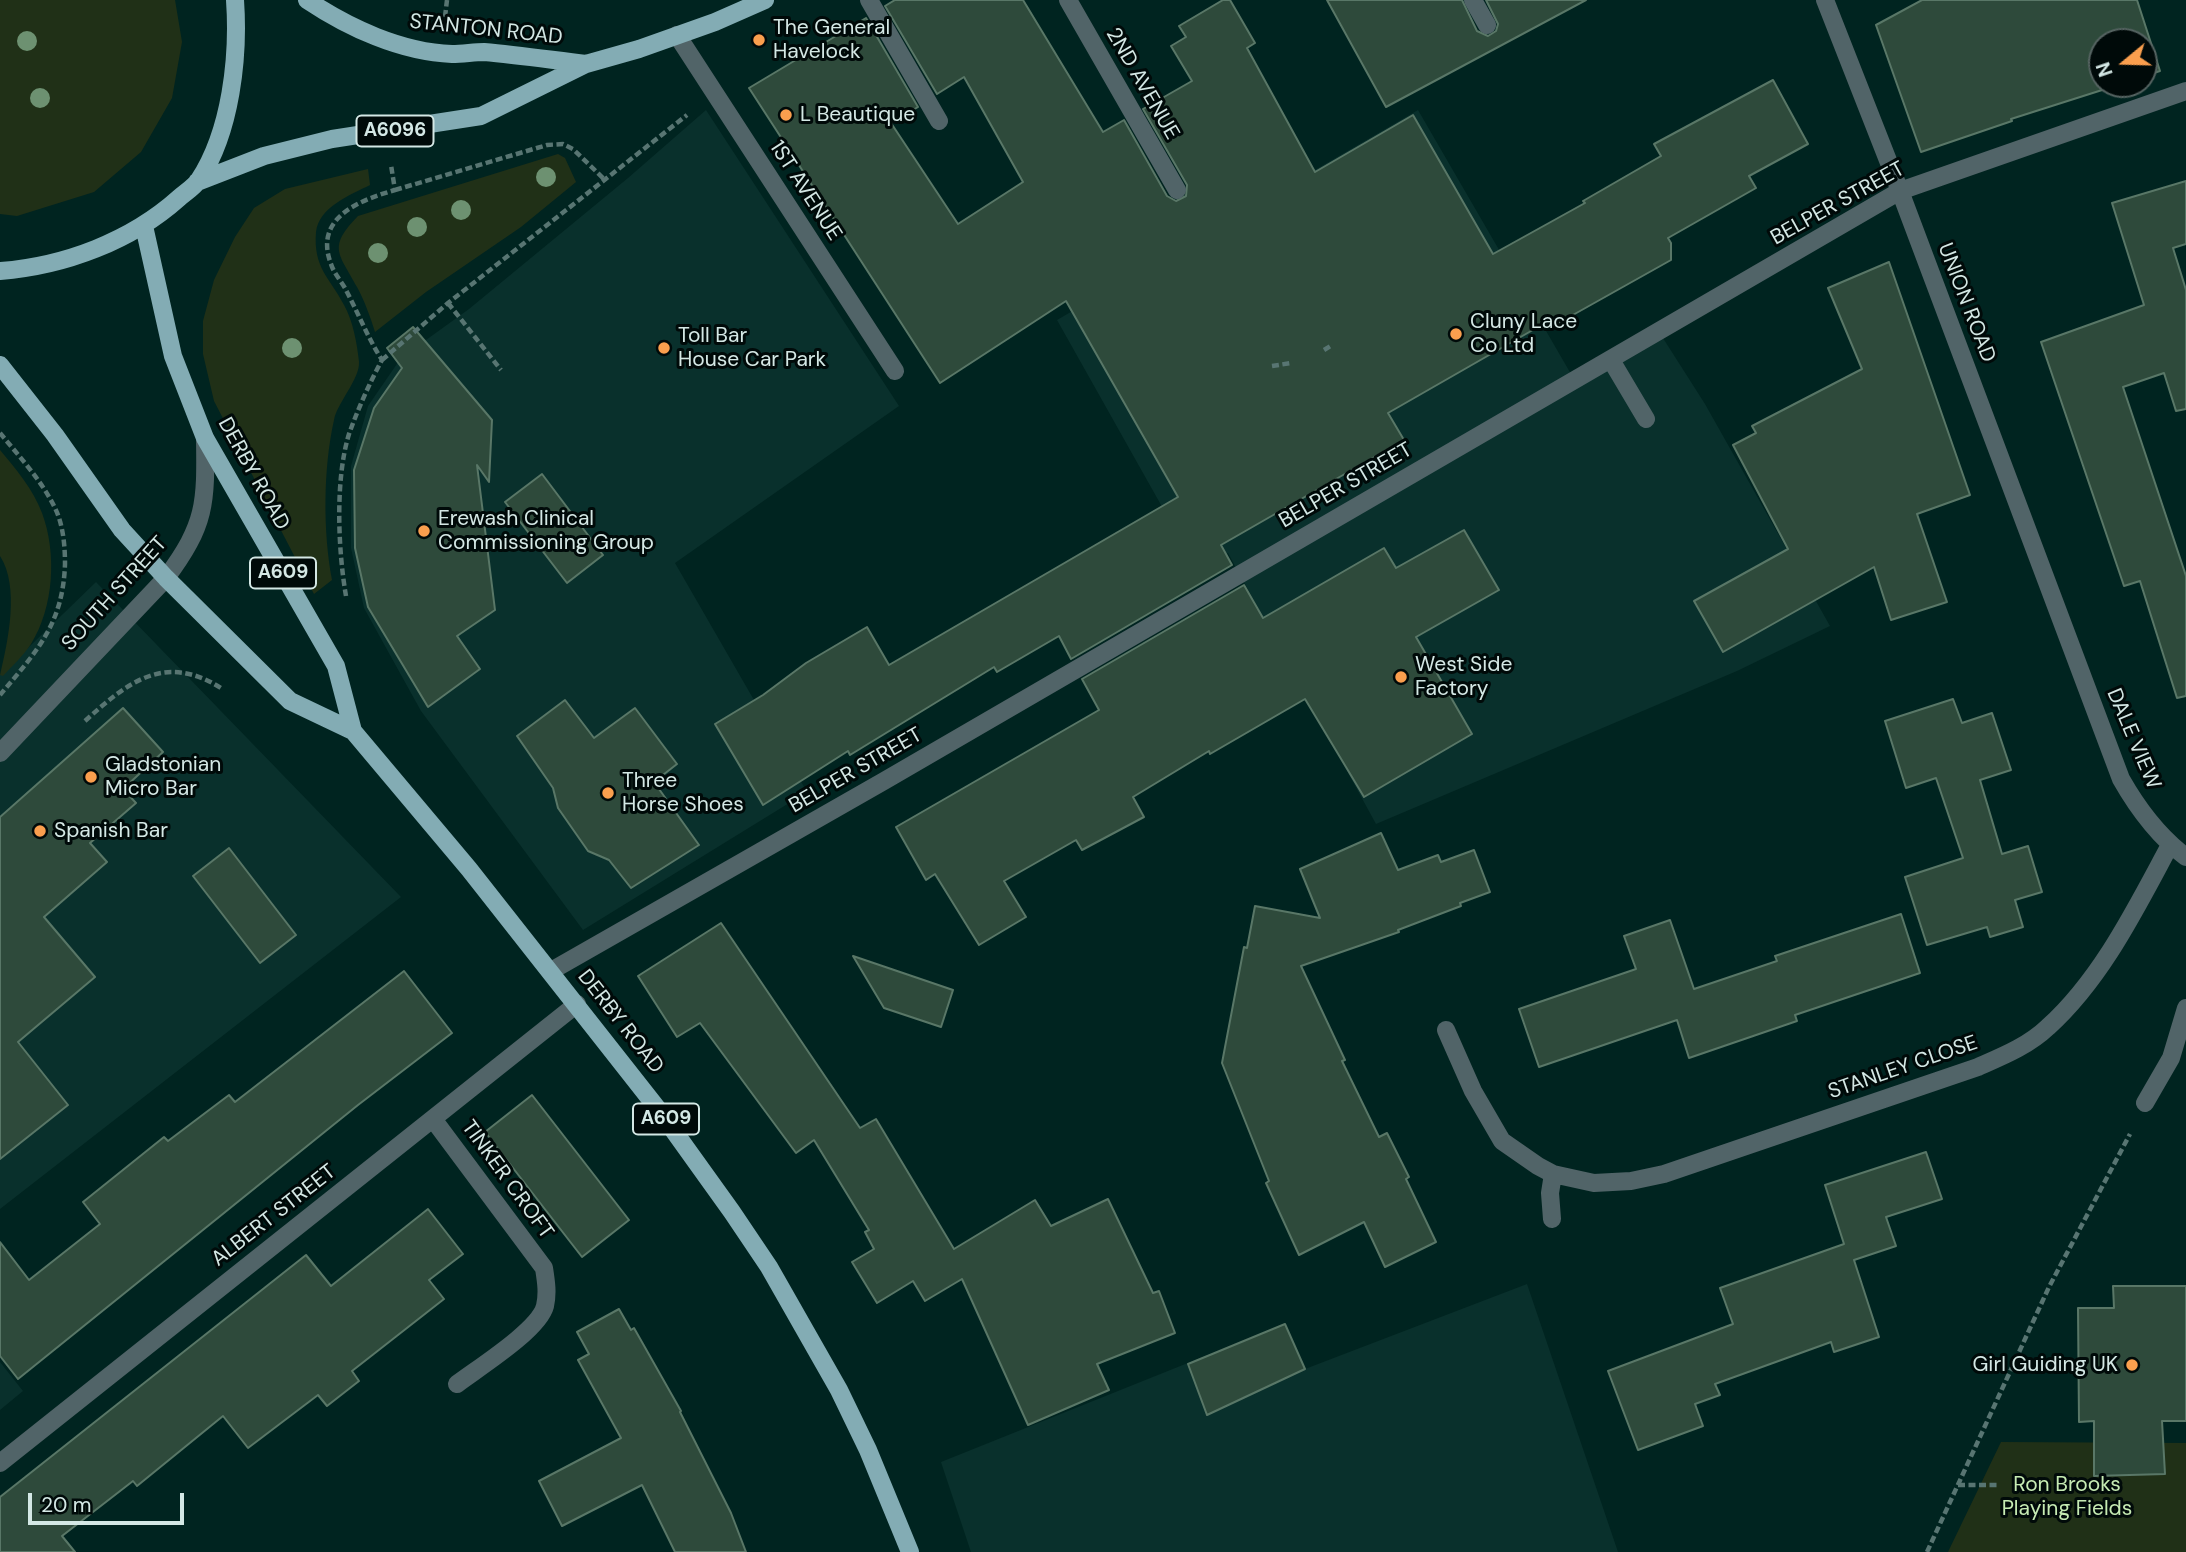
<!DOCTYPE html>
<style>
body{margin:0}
#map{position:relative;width:2186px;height:1552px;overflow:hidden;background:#002420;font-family:"DM Sans",sans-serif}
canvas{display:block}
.north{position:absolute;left:2088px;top:28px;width:70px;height:70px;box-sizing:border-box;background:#000a09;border:2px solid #556361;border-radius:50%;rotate:251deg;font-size:19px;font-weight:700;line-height:28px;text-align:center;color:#d4e8e5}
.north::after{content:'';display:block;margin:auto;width:24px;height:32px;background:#fa9f4e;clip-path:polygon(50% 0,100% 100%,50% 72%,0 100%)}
.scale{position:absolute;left:28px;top:1493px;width:156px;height:32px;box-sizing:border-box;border:4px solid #d4e8e5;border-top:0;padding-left:9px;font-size:21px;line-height:24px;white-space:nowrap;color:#d4e8e5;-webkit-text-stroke:5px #000a09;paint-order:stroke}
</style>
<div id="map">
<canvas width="2186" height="1552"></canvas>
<div class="north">N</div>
<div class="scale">20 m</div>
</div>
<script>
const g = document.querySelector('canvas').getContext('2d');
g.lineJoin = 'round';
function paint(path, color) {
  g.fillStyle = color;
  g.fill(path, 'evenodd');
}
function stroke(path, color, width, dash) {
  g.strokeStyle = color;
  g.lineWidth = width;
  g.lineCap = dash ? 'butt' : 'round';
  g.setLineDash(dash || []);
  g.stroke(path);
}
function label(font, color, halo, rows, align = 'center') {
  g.font = font + ' "DM Sans",sans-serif';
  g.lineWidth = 6;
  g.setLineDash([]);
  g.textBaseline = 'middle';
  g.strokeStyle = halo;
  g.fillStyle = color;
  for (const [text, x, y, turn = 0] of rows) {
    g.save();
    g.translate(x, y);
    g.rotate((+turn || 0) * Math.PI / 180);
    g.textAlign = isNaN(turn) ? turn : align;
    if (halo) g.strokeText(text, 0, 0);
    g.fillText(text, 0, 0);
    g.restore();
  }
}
paint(new Path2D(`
 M 706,110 L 899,406 L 675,563 L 807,792 L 583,930 L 421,711 L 364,608 L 351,548 L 351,466 L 368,406 L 401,358 L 469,309 L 628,178 Z
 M 1418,110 L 1571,374 L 1654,324 L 1705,404 L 1830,626 L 1737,671 L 1376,824 L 1228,553 L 1197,569 L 1057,320 Z
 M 96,582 L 401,897 L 0,1209 L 0,675 Z
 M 1527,1284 L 1618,1552 L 971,1552 L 941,1462 L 1285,1324 L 1305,1369 Z
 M 0,1362 L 23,1391 L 0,1410 Z`), '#09302c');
paint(new Path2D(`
 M 0,0 L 175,0 L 182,42 L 172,98 L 141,152 L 94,192 L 17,216 L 0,214 Z
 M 558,154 L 565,158 L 576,182 L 521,227 L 426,292 L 375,332 C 370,316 365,302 357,287 C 339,253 327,248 358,216 Z
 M 368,169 L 370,185 C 350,195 319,207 316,232 C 313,268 330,278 344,305 C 353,321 357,343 359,362 C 360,379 337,403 334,420 C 323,469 323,532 332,580 L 314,594 L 214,401 L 203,354 L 203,321 L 214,280 L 235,237 L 254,208 L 285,189 Z
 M 0,450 C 16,469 33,489 42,513 C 57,553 54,607 31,644 C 24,655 12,666 3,676 L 0,675 C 8,641 20,587 0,556 Z
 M 2001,1442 L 2186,1443 L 2186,1552 L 1948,1552 Z`), '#203017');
const building = new Path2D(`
 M 895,0 L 1023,0 L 1103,132 L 1124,120 L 1167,196 L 1176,201 L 1186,196 L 1187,185 L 1143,109 L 1192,81 L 1171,46 L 1186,37 L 1179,26 L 1223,0 L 1230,0 L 1255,43 L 1247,48 L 1315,172 L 1413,115 L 1493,254 L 1585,203 L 1583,201 L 1661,156 L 1654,144 L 1773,80 L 1808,144 L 1749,176 L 1756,188 L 1668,238 L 1671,243 L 1671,260 L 1555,325 L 1552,319 L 1388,413 L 1404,440 L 1221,545 L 1232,565 L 1071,659 L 1059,636 L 997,672 L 994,667 L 850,755 L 848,751 L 763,805 L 715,724 L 763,695 L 806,663 L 867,627 L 889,665 L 1178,497 L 1066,301 L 940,383 L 749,88 L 866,18 L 918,107 L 891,123 L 958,224 L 1023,182 L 964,77 L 937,94 L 885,6 Z
 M 1327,0 L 1462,0 L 1477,31 L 1488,36 L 1496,31 L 1498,24 L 1486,0 L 1586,0 L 1386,107 Z
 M 1922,0 L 2137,0 L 2160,71 L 2144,76 L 2144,42 L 2102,42 L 2102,84 L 2121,84 L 2011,119 L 2012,121 L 1921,152 L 1876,25 Z
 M 2186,181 L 2186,244 L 2173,248 L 2186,290 L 2186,409 L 2176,411 L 2164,373 L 2123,387 L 2186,576 L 2186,696 L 2177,698 L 2140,581 L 2124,586 L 2041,342 L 2144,305 L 2112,203 Z
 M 1889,262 L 1970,495 L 1917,514 L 1947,602 L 1891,620 L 1874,567 L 1723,652 L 1694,601 L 1788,549 L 1733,445 L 1756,433 L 1752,426 L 1862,369 L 1828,288 Z
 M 413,327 L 492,420 L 489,482 L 477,465 L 495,610 L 457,636 L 480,669 L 428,707 L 368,607 L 355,548 L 354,470 L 374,408 L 402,368 L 387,348 Z
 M 542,474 L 603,555 L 567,583 L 505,502 Z
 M 1464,530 L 1499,590 L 1416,637 L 1472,734 L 1364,797 L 1305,699 L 1210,754 L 1209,751 L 1133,797 L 1144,817 L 1082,850 L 1076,840 L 1004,881 L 1026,917 L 979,945 L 935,874 L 926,880 L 896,827 L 1099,710 L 1082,679 L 1244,585 L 1263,618 L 1384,548 L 1396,568 Z
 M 1953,699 L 1962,723 L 1992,713 L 2011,770 L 1980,780 L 2002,854 L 2028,846 L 2042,892 L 2015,900 L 2023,927 L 1990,937 L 1987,927 L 1927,945 L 1905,877 L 1963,858 L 1936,778 L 1906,788 L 1885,721 Z
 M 565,700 L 594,738 L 635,708 L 677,764 L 654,782 L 699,845 L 631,888 L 609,860 L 588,851 L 558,808 L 553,788 L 517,736 Z
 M 123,708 L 163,752 L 123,789 L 136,803 L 90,843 L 107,862 L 44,917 L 95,977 L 18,1042 L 68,1105 L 0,1159 L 0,817 Z
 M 1381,833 L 1398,870 L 1438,855 L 1441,862 L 1474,850 L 1490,892 L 1460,903 L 1461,906 L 1398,930 L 1399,932 L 1301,966 L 1345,1060 L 1342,1061 L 1379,1137 L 1387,1133 L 1409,1177 L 1406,1179 L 1436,1242 L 1385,1267 L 1364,1222 L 1299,1255 L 1266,1183 L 1269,1181 L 1222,1063 L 1244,947 L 1247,948 L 1255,906 L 1320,918 L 1300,869 Z
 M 229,848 L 296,935 L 260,963 L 193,876 Z
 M 1901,914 L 1920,973 L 1795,1015 L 1797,1021 L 1689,1058 L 1677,1020 L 1539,1067 L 1519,1009 L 1636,969 L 1624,936 L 1670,920 L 1694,989 L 1777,961 L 1775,956 Z
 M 721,923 L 860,1128 L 876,1119 L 954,1249 L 1035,1200 L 1051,1226 L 1108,1199 L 1153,1293 L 1159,1291 L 1175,1333 L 1097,1364 L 1109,1390 L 1028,1425 L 962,1279 L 925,1301 L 913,1281 L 877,1303 L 852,1262 L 874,1249 L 865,1232 L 869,1230 L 814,1140 L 796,1153 L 700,1023 L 677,1037 L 638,976 Z
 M 853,956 L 953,990 L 941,1027 L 884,1008 Z
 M 404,971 L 452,1033 L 358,1105 L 18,1379 L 0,1356 L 0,1242 L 29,1280 L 100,1224 L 83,1202 L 164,1137 L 168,1141 L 229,1095 L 235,1102 Z
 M 532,1095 L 629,1220 L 582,1257 L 485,1132 Z
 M 1926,1152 L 1942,1199 L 1886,1217 L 1896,1246 L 1854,1260 L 1879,1337 L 1834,1352 L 1831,1342 L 1715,1384 L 1720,1395 L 1695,1404 L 1703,1426 L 1638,1450 L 1608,1371 L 1733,1324 L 1720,1288 L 1844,1244 L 1825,1185 Z
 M 428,1209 L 463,1254 L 429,1280 L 444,1299 L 352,1371 L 359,1381 L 327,1406 L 318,1395 L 248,1448 L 223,1416 L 137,1486 L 133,1481 L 62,1536 L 75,1552 L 0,1552 L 0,1497 L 306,1255 L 331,1286 Z
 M 2113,1286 L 2186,1286 L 2186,1421 L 2162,1421 L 2165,1474 L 2094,1476 L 2094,1421 L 2079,1422 L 2078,1308 L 2114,1308 Z
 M 619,1309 L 631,1330 L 634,1328 L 681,1411 L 680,1412 L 731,1513 L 746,1552 L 675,1552 L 642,1485 L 562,1526 L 539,1481 L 621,1438 L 578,1360 L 589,1354 L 577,1332 Z
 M 1285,1324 L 1305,1369 L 1207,1415 L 1188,1364 Z`);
paint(building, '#2e4a3b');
stroke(building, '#597767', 2);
stroke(new Path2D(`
 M 445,17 L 447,0
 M 395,190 L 547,145 L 563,144 L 573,149 L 605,180
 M 448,303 L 501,370
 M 1324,350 L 1332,345
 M 382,360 L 448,303 L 687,115
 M 1272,366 L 1291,363
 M 0,433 C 19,456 41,480 54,506 C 63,523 65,545 65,564 C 63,624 37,651 0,695
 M 346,596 C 338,550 335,479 349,434 C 358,409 369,384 382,360 C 368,338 359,315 347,292 C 343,283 334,274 331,264 C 313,217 361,200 395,190 L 391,165
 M 85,721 C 127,683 164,652 221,688
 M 1958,1485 L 1999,1485
 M 1927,1552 L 2049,1287 L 2130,1134`), '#587572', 4.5, [7, 3.5]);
stroke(new Path2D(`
 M 869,0 L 939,121
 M 1068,0 L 1177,190
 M 1473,0 L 1487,25
 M 1825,0 L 1900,191 L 2121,779 C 2138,809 2158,836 2186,857
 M 677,35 L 895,371
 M 1611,360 L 1646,419
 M 0,753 L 166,578 C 206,524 206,504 205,438
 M 551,971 L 884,781 L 1900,191 L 2186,91
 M 1446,1030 L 1473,1091 L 1502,1141 L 1538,1166 L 1553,1174 L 1594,1183 L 1631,1181 L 1664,1174 L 1978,1067 C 2003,1056 2028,1046 2048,1027 C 2102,978 2136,908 2170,845
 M 2145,1103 L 2171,1058 L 2186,1008
 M 433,1119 L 544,1268 C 546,1281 548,1293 545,1306 C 539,1330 478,1368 457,1384
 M 1552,1219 L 1550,1193 L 1553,1174
 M 0,1463 L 577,1004`), '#516468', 18);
stroke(new Path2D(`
 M 307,0 C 349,28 401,52 452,54 C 463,54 474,52 484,52 C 518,55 552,60 586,64
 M 197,182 L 264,156 L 332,139 L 481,116 L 586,64 L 639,49 L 715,22 L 765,0
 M 144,226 L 173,356 L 205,438 L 336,666 L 353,731
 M 0,271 C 65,266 131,241 179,198 C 186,192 194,187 199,180 C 231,131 239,57 235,0
 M 0,365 L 55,435 L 122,530 L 166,578 L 290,701 L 353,731 L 469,869 L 661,1113 L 732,1212 L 769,1267 L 839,1390 L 868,1450 L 910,1552`), '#83acb4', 18);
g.fillStyle = '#6d9171';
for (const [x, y] of [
 [27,41],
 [40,98],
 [546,177],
 [461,210],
 [417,227],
 [378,253],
 [292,348]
]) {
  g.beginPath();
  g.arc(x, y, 10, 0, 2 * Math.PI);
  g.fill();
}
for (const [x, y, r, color] of [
 [759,40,7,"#fa9f4e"],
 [786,115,7,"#fa9f4e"],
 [1456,334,7,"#fa9f4e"],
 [664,348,7,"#fa9f4e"],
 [424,531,7,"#fa9f4e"],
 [1401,677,7,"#fa9f4e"],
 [91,777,7,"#fa9f4e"],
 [608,793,7,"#fa9f4e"],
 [40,831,7,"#fa9f4e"],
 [2132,1365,7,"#fa9f4e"]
]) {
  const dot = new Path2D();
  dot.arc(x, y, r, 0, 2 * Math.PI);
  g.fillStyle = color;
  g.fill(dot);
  stroke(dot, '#000a09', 2.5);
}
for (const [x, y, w] of [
 [395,131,77],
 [283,573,66],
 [666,1119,66]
]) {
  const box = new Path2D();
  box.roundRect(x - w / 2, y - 15.5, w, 31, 5);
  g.fillStyle = '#000a09';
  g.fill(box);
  stroke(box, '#d4e8e5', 2);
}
label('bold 19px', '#d4e8e5', null, [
 ["A6096",395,131],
 ["A609",283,573],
 ["A609",666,1119]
]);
label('21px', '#d4e8e5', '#000a09', [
 ["The General",773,28],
 ["Havelock",773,52],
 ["L Beautique",800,115],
 ["Cluny Lace",1470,322],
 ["Co Ltd",1470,346],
 ["Toll Bar",678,336],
 ["House Car Park",678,360],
 ["Erewash Clinical",438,519],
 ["Commissioning Group",438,543],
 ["West Side",1415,665],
 ["Factory",1415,689],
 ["Gladstonian",105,765],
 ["Micro Bar",105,789],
 ["Three",622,781],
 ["Horse Shoes",622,805],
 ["Spanish Bar",54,831],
 ["Girl Guiding UK",2118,1365,"right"]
], 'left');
label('21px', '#d4e8e5', '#000a09', [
 ["STANTON ROAD",486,30,6],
 ["2ND AVENUE",1142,84,60],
 ["1ST AVENUE",805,191,57],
 ["BELPER STREET",1838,204,-29],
 ["UNION ROAD",1966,303,69],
 ["DERBY ROAD",253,474,61],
 ["BELPER STREET",1346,486,-30],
 ["SOUTH STREET",115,594,-48],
 ["DALE VIEW",2133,739,67],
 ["BELPER STREET",856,771,-30],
 ["DERBY ROAD",620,1022,52],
 ["STANLEY CLOSE",1903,1068,-19],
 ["TINKER CROFT",507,1180,54],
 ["ALBERT STREET",274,1216,-38]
]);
label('21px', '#c6ebb3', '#000a09', [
 ["Ron Brooks",2067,1485],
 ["Playing Fields",2067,1509]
]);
</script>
